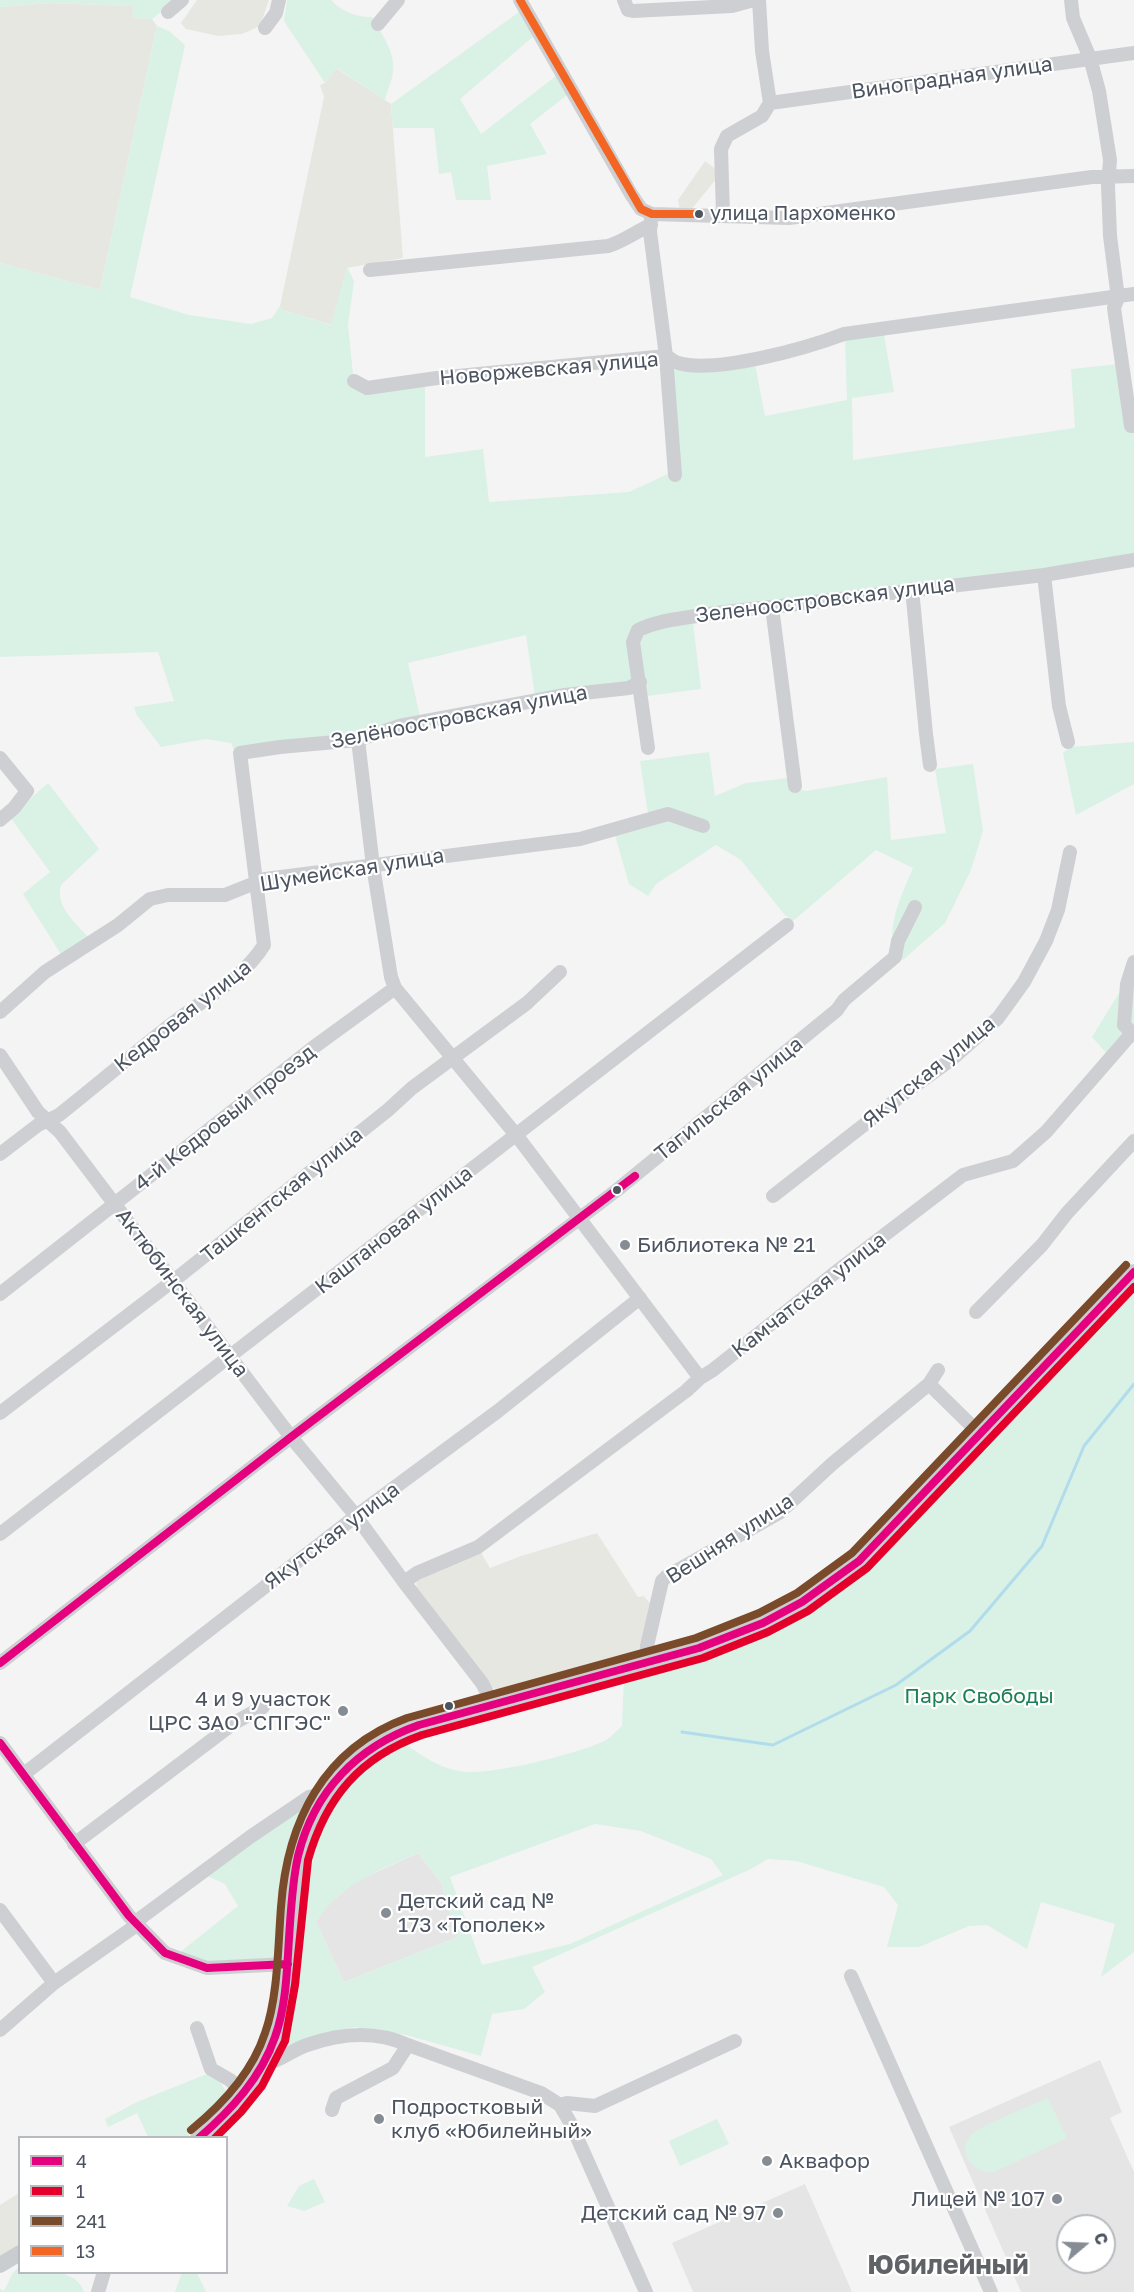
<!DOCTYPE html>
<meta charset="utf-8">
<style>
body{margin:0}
#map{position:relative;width:1134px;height:2292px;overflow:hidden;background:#f4f4f4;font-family:"Golos Text",sans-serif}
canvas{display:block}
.legend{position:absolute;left:18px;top:2136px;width:210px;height:138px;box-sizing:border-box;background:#fff;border:2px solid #b7bbbf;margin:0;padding:8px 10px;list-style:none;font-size:18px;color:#4b5460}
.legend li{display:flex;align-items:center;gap:12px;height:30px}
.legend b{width:30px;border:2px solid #b7bbbf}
.north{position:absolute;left:1056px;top:2214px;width:60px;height:60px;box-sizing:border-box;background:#fff;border:2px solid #b7bbbf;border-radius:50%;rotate:71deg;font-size:16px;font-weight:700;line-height:24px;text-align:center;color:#4b5460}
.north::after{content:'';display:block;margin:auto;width:21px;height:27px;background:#868c94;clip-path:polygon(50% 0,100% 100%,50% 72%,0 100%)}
</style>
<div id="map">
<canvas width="1134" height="2292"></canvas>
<ul class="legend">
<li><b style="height:8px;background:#e5007d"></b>4</li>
<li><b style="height:8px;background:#e4002b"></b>1</li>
<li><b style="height:8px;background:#7a4b2a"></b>241</li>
<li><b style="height:8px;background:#f26522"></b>13</li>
</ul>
<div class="north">С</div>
</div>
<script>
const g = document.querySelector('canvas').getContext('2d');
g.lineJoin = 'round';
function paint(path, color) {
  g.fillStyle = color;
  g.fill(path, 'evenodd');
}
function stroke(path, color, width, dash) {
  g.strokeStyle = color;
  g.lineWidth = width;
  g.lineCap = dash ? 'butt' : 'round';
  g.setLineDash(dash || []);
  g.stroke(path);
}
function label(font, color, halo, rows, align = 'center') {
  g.font = font + ' "Golos Text",sans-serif';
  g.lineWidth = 4.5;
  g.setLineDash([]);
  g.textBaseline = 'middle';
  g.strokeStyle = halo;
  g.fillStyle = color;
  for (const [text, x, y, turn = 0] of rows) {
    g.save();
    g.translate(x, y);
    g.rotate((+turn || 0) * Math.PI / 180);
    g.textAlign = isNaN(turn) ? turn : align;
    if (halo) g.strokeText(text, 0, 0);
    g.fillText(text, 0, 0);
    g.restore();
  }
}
paint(new Path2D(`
 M 197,0 L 269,0 L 260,26 L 242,34 L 218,36 L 186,29 L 181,23 Z
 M 50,3 L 133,6 L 133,18 L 152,19 L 157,26 L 100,290 L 0,263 L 0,7 Z
 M 336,68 L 391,104 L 403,258 L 347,268 L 332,325 L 282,310 L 280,306 L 324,97 L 320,85 L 325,83 Z
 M 705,161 L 717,170 L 717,178 L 691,210 L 680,210 L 678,200 Z
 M 597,1533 L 638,1597 L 644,1596 L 654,1608 L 642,1649 L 623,1662 L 504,1694 L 492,1687 L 417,1588 L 416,1580 L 479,1549 L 490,1568 L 521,1556 Z
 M 19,2193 L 19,2245 L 0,2258 L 0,2205 Z`), '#e7e7e2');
paint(new Path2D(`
 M 418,1853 L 441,1883 L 458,1937 L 344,1982 L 316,1922 L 328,1904 L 357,1881 Z
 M 1100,2060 L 1122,2112 L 1110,2118 L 1134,2172 L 1134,2292 L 1021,2292 L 949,2127 ZM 1068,2226 L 1104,2226 L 1104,2262 L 1068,2262 Z
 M 805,2184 L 852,2292 L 693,2292 L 672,2243 Z`), '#e6e5e6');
paint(new Path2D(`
 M 0,0 L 176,0 L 152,19 L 132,18 L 133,6 L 50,3 L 0,7 Z
 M 287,0 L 331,0 C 341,11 358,18 372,17 C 381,33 396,53 393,72 C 392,81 387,91 385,100 L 337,68 L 325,83 L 284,21 Z
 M 519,12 L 534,36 L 460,99 L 481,134 L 556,76 L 567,95 L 530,124 L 547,154 L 487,166 L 491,200 L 456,200 L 451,172 L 439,174 L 434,128 L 393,128 L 391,104 Z
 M 157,26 L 169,31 L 185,45 L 130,297 L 189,315 L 251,324 L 272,318 L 280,306 L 282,310 L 331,325 L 347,267 L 354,281 L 348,325 L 353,374 L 359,383 L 425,385 L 425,457 L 483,449 L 489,502 L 629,492 L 668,474 L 665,367 L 676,370 L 755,364 L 765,416 L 847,400 L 845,339 L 884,335 L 894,392 L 852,398 L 853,460 L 1075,428 L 1071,369 L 1119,364 L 1130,433 L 1134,433 L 1134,555 L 693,623 L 701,689 L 647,696 L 632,694 L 536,703 L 526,635 L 408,663 L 421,721 L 364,739 L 235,752 L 231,743 L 206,739 L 161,747 L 136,714 L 134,707 L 174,701 L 158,652 L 0,657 L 0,263 L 100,290 Z
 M 1134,742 L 1134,784 L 1076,815 L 1063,753 L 1070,747 Z
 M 709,752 L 715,796 L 746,783 L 788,778 L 793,788 L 807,791 L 887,777 L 891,840 L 946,833 L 935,769 L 973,764 L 983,831 L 971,870 L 945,923 L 903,960 L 894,954 C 887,924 901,896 913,868 L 876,850 L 793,921 L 784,914 L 741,860 L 716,845 L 656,884 L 648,896 L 629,884 L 615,835 L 648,814 L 640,761 Z
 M 48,783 L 99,849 L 61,885 C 55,907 76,923 89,938 L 62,956 L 23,894 L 50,872 L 10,817 Z
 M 1134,975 L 1134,1026 L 1107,1054 L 1092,1037 L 1119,993 L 1130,988 Z
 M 1134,1285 L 1134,1952 L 1101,1977 L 1115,1924 L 1041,1902 L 1027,1949 L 987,1925 L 969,1926 L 919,1947 L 887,1947 L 898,1905 L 884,1887 L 796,1861 L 768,1859 L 751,1869 L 532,1967 L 545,1992 L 524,2009 L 492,2014 L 481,2056 L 406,2035 L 355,2027 L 305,2039 L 287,2047 L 281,2044 L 299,1876 L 319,1812 L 349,1771 L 398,1738 C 416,1752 436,1767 459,1771 C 487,1777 577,1754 604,1741 C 611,1738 616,1731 622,1726 L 624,1677 L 739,1642 L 828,1601 L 839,1593 L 1058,1369 ZM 595,1824 L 641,1831 L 711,1859 L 723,1875 L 570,1944 L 482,1965 L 450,1877 ZM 418,1853 L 441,1883 L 458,1937 L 344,1982 L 316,1922 C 342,1883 378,1871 418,1853 Z
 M 315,1798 L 280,1959 L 208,1963 L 179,1953 L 238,1906 L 225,1884 L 205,1875 Z
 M 207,2074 L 220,2082 L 231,2099 L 187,2137 L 148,2137 L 137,2113 L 108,2127 L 105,2119 L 137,2102 Z
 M 1048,2098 L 1067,2138 L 994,2172 C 973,2175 956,2152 971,2135 C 979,2126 1034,2104 1048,2098 Z
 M 717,2119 L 729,2144 L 680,2166 L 669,2141 Z
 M 314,2179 L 325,2202 L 304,2211 L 287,2206 L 299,2186 Z
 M 19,2267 L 20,2272 C 40,2272 76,2267 84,2292 L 0,2292 L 0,2289 L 4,2291 C 10,2281 10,2274 19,2267 Z
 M 182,2272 L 197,2273 L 206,2292 L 175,2292 Z`), '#daf1e5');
stroke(new Path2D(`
 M 682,1732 L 773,1745 L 896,1685 L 970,1631 L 1042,1546 L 1084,1446 L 1134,1384`), '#b1dcec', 3);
stroke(new Path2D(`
 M 520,0 L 631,194 L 641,209 L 652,214 L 789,218 L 1092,177 L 1134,176
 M 624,0 L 628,10 L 633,11 L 732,6 L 754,0
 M 1071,0 L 1073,18 L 1090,58 L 1099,91 L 1110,160 L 1108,186 L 1110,236 L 1118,298 L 1114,308 L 1131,426 L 1134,426
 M 168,12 L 182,0
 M 378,24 L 398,0
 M 265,28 L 276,13 L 279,0
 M 770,103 L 1134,53
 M 723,214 L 721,149 L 727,136 L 762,116 L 770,103 L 762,51 L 759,0
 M 651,219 L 650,232 L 666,356 L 675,475
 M 370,270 L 608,246 C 624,241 635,232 651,225
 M 354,381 L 367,388 L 437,378 L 666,356 C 670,358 674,362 678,363 C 716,374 807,348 844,334 L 1134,294
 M 1044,575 L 1059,706 L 1068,742
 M 912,589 L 926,734 L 930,765
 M 772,607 L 795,786
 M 358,740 L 373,866 L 391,977 L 395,988 L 517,1136 L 700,1378
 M 648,748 L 633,642 L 638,630 C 659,620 680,619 702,615 C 725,612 748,609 772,607 L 1044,575 L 1134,560
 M 0,758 L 27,791 L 14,808 L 0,820
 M 1134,962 L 1127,984 L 1124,1025 L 1134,1035
 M 0,1012 L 45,972 L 118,925 L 150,899 L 168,895 L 225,895 L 265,879 L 580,839 L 668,814 L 703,826
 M 0,1055 L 38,1112 L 60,1132 L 291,1437 L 356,1516 L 404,1582 L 482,1683 L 493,1704
 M 0,1154 L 38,1125 L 59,1115 C 97,1085 134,1053 173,1023 C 204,999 243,979 264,945 L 240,753 L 280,747 L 358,740 L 399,726 L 565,695 L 629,688 L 640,682
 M 773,1196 L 906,1092 L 952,1059 L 998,1018 L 1024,982 L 1046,941 L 1058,910 L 1070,852
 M 0,1294 L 314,1047 L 395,988
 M 976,1312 L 1042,1245 L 1067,1213 L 1134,1141
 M 929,1384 L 980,1434
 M 0,1413 L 182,1274 L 388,1110 L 412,1088 L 527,1003 L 560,972
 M 0,1534 L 787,925
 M 404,1582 L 417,1573 L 478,1547 L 686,1391 L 700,1378 L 713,1370 L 836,1272 L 963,1175 L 1013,1161 L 1046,1132 L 1132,1033
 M 647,1661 L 647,1646 L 662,1581 L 667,1576 L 779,1513 L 832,1464 L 929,1384 L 938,1370
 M 0,1663 L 291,1437 L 617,1190 L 837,1010 L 844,1000 L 895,957 L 898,941 L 915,907
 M 0,1743 L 129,1916 L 165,1953 L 207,1968 L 288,1964
 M 24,1774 L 356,1516 L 498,1411 L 640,1298
 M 74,1844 L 234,1723 L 263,1707
 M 0,1910 L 54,1983
 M 851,1976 L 991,2292
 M 197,2028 L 211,2069 L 230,2080 L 244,2093
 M 0,2030 L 54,1983 L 131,1929 L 142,1917 L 250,1837 L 309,1797 L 325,1794
 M 265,2064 C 281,2061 292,2050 307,2045 C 341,2033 375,2030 408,2045 L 541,2093 L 560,2105 L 571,2124 L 646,2292
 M 560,2105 L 567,2103 L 595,2106 L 735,2041
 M 332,2110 L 336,2098 L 393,2068 L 408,2045
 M 98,2292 L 104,2272`), '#cecfd2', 14);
stroke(new Path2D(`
 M 198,2138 C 231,2112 261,2077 275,2038 C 281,2021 282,2001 285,1984 C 290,1949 290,1914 294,1879 C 301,1820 334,1768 385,1739 C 396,1733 408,1729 419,1725 L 699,1648 C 761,1627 808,1604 859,1561 L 1134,1272
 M 0,2265 L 20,2253`), '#cacdd0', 16);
stroke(new Path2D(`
 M 0,1663 L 291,1437 L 635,1176
 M 0,1743 L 129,1916 L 165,1953 L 207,1968 L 288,1964
 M 199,2138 C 231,2110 261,2078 275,2037 C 286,2007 287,1970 289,1938 C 291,1911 292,1883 298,1856 C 314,1791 357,1747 419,1725 L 699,1648 L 763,1623 L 802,1602 L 859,1561 L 1134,1272`), '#e5007d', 8);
stroke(new Path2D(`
 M 215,2138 L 241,2112 L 262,2086 L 285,2041 L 295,1985 L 308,1860 C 326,1797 360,1757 422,1735 L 703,1658 L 768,1632 L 808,1611 L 867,1568 L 1134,1287`), '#e4002b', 8);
stroke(new Path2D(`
 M 191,2130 C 223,2104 252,2073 265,2033 C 278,1997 278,1945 281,1907 C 287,1822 323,1749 407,1718 L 696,1638 L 759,1613 L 797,1593 L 852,1553 L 1126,1265`), '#7a4b2a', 8);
stroke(new Path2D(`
 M 520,0 L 641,209 L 652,214 L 699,214`), '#f26522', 8);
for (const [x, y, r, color] of [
 [699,214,5,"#4b5460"],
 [617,1190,5,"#4b5460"],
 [625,1245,6,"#868c94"],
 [449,1706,5,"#4b5460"],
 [343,1711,6,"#868c94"],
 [386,1913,6,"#868c94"],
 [379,2119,6,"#868c94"],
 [767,2161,6,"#868c94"],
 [1057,2199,6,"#868c94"],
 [778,2213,6,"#868c94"]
]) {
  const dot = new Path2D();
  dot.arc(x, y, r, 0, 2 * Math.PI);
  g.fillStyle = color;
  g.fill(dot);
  stroke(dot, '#fff', 2);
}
label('20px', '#4b5460', '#fff', [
 ["улица Пархоменко",710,214]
], 'left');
label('21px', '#4b5460', '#fff', [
 ["Виноградная улица",952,78,-8],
 ["Новоржевская улица",549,369,-5],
 ["Зеленоостровская улица",825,600,-7],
 ["Зелёноостровская улица",459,717,-11],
 ["Шумейская улица",352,870,-9],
 ["Кедровая улица",183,1016,-38],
 ["Якутская улица",929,1072,-39],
 ["Тагильская улица",729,1099,-39],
 ["4-й Кедровый проезд",225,1118,-38],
 ["Ташкентская улица",282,1195,-39],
 ["Каштановая улица",394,1230,-38],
 ["Актюбинская улица",182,1293,53],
 ["Камчатская улица",809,1295,-38],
 ["Якутская улица",332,1536,-37],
 ["Вешняя улица",730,1539,-33]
]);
label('21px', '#4b5460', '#fff', [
 ["Библиотека № 21",637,1245],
 ["4 и 9 участок",331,1699,"right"],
 ["ЦРС ЗАО \"СПГЭС\"",331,1723,"right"],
 ["Детский сад №",398,1901],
 ["173 «Тополек»",398,1925],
 ["Подростковый",391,2107],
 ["клуб «Юбилейный»",391,2131],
 ["Аквафор",779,2161],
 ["Лицей № 107",1045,2199,"right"],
 ["Детский сад № 97",766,2213,"right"]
], 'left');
label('21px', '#1c8056', '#fff', [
 ["Парк Свободы",979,1696]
]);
label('bold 27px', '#5f6267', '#fff', [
 ["Юбилейный",948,2265]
]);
</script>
